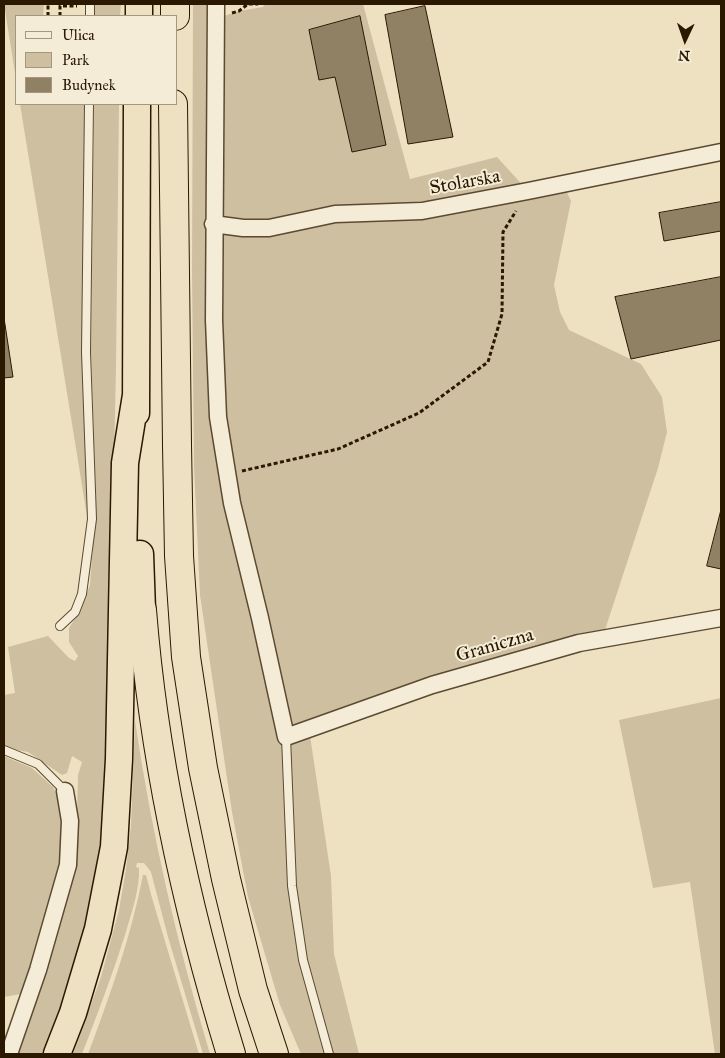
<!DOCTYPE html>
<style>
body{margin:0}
#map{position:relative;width:725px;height:1058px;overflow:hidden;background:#eee1c1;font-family:"IM FELL Great Primer",serif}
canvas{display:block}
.frame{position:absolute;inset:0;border:5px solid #2a1801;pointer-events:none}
.legend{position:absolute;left:15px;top:15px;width:162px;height:90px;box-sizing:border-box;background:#f4ecd7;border:1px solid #a39781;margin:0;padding:6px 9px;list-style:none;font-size:15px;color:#2a1801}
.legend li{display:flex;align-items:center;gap:10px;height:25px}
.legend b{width:25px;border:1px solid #a39781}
.north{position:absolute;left:660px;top:15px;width:50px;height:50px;-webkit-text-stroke:4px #f4ecd7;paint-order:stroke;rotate:183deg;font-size:14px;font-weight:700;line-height:20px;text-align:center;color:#2a1801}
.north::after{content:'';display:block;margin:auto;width:18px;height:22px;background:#2a1801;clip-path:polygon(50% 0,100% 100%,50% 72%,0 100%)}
</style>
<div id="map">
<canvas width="725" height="1058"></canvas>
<div class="frame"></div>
<ul class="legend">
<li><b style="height:6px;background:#f4ecd7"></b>Ulica</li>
<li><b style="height:14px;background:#cdbfa0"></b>Park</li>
<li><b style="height:14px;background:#908165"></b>Budynek</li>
</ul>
<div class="north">N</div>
</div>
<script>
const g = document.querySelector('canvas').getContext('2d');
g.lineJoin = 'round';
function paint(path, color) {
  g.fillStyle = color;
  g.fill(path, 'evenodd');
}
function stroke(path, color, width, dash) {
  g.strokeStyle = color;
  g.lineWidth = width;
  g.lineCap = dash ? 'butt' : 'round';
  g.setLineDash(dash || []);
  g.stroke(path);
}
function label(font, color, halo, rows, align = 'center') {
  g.font = font + ' "IM FELL Great Primer",serif';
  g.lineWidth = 4;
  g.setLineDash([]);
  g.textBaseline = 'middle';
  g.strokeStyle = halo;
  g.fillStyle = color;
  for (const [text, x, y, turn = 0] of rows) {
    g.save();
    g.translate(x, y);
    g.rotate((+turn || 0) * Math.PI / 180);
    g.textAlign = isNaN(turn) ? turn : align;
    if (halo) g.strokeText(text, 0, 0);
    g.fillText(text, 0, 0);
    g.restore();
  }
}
paint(new Path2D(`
 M 4,4 L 44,4 L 43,16 L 16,16 L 16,79 Z
 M 95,4 L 121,4 L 120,16 L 95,16 Z
 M 193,4 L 216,4 L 215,19 L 239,11 L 263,7 L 265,4 L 363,4 L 410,179 L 497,157 L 528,191 L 563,184 L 571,201 L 554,285 L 560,312 L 569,330 L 641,364 L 662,397 L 667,432 L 658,468 L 602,639 L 309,729 L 331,876 L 334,954 L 359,1054 L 301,1054 L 280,1005 L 248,897 L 232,812 L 200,595 L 194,467 L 192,272 Z
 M 20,104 L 85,104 L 83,342 L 87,516 Z
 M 94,104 L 119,104 L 116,367 L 106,843 L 92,921 L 47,1054 L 17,1054 L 76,855 L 78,775 L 82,762 L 72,756 L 67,773 L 62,775 L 28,752 L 4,748 L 4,695 L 15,693 L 8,647 L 48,636 L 69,658 L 75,661 L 78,656 L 69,642 L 69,628 L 81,609 L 90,585 L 96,503 L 91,351 Z
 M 721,698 L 721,1054 L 715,1054 L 690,882 L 653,888 L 619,720 Z
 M 135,721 C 152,835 177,944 210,1054 L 203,1054 L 168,937 L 151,872 L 144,863 L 137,863 L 136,867 L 139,868 C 140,890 131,914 125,935 C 112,976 97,1015 82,1054 L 73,1054 L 101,977 L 119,910 L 126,869 L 131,826 Z
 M 4,756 L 32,768 L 53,787 L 62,806 L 66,865 L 26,993 L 4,997 Z
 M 143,875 L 146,875 L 152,898 L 199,1054 L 88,1054 C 110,995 131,937 143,875 Z`), '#cdbfa0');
const building = new Path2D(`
 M 425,6 L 453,137 L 408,144 L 385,15 Z
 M 360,16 L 386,145 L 352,152 L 335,77 L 319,80 L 309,30 Z
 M 721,202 L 721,231 L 664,241 L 659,213 Z
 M 721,277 L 721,340 L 631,359 L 615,297 Z
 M 4,318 L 13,377 L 4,378 Z
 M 721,510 L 721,569 L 707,566 Z`);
paint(building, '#908165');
stroke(building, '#2a1801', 1);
const service = new Path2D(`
 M 90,16 L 90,4
 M 60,626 L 75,612 L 82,594 L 92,519 L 86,352 L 89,104
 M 286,737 L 292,886 L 303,960 L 329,1054
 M 4,750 L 38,764 L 65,791`);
const minor = new Path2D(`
 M 216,4 L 214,320 L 218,417 L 232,503 L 260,618 L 286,737 L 432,685 L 579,643 L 721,618
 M 213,224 L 243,228 L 269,228 L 335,214 L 422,211 L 528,191 L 721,152
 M 9,1054 L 38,970 L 68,865 L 70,821 L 65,791`);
const trunk = new Path2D(`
 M 139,16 L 139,4
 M 136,413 L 137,104
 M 140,554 L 142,610
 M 57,1054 L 73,1013 L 98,929 L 114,847 L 119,759 L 125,463 L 136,395`);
const motorway = new Path2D(`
 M 175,16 L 175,4
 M 173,104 L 177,445 L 179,556 L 186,657 L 203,768 L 226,879 L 253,990 L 274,1054
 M 142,610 C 154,761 187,910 231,1054`);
stroke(service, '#5b4a31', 10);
stroke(minor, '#5b4a31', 19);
stroke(trunk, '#2a1801', 29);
stroke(motorway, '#2a1801', 30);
stroke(new Path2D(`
 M 232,13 L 239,11 L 248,4 L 258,4
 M 48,16 L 48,4
 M 60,16 L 60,6 L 77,6
 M 242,471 L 338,449 L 419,413 L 488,362 L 502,314 L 503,232 L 516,211`), '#2a1801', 3, [4, 2.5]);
stroke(service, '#f4ecd7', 8);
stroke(minor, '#f4ecd7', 16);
stroke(trunk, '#eee1c1', 26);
stroke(motorway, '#eee1c1', 28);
label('19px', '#2a1801', '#f4ecd7', [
 ["Stolarska",465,183,-10],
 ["Graniczna",495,646,-16]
]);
</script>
